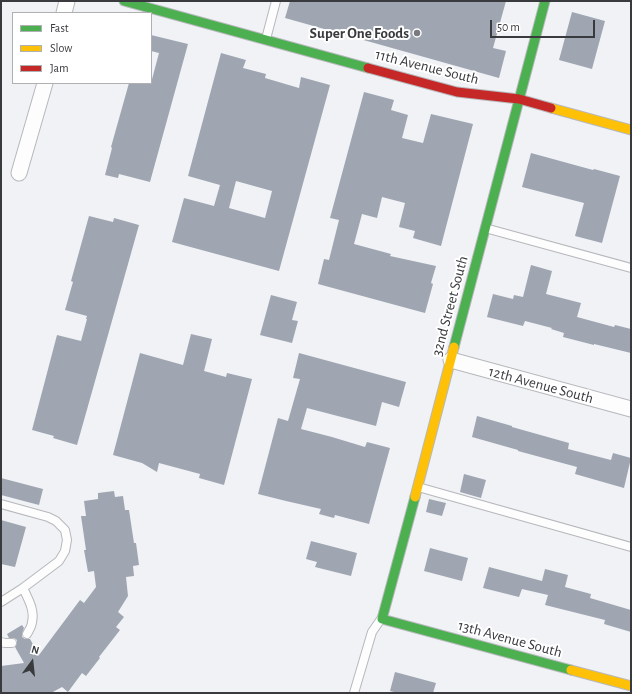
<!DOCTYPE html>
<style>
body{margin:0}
#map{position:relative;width:632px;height:694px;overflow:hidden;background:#f0f2f6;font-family:"Alegreya Sans",sans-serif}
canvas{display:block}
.frame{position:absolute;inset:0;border:2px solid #383a3e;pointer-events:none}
.legend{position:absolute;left:12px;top:12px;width:140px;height:72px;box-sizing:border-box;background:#fff;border:1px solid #afb0b2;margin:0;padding:5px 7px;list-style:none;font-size:12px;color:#383a3e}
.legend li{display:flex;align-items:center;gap:8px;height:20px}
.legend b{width:20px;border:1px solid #afb0b2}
.north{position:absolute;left:12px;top:642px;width:40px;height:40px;-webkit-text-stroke:3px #fff;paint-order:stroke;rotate:15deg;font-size:11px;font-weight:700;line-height:16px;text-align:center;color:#383a3e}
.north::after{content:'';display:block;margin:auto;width:14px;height:18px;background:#383a3e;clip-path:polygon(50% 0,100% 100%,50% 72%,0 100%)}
.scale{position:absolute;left:490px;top:20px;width:105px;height:18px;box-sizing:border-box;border:2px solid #383a3e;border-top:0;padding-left:5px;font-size:12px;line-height:14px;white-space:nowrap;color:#383a3e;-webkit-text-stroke:3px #fff;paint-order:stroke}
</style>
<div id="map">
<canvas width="632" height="694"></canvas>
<div class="frame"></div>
<ul class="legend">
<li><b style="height:5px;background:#4caf50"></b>Fast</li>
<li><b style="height:5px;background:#ffc107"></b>Slow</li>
<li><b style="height:5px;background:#c62828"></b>Jam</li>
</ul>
<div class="north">N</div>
<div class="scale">50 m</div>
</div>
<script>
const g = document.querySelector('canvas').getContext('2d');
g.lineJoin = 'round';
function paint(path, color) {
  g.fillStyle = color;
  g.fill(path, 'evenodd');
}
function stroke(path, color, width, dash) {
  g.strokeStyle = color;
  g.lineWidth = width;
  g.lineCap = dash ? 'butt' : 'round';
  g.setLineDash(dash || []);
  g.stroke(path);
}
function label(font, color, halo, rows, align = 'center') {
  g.font = font + ' "Alegreya Sans",sans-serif';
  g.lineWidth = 4;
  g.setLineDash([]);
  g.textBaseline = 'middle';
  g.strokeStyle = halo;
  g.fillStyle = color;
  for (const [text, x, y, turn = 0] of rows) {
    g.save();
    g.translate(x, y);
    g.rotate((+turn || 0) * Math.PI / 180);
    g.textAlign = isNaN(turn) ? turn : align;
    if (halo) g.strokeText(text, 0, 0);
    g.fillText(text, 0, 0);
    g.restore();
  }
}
paint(new Path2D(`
 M 290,1 L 506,1 L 493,48 L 506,51 L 499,78 L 285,18 Z
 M 572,12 L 605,21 L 592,69 L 559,60 Z
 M 151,35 L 188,44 L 150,182 L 119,174 L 118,178 L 105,175 L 112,148 L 111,147 L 129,83 L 151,83 L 159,53 L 151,51 Z
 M 221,53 L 246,60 L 243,68 L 266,74 L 265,78 L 299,88 L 301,77 L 330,85 L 279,271 L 172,242 L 184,198 L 214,206 L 220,185 L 188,176 ZM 236,181 L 272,191 L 265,218 L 229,208 Z
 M 364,92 L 394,100 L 391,110 L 408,115 L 402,138 L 423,143 L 431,114 L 473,124 L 441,246 L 413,238 L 415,231 L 399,227 L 405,203 L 382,197 L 377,218 L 362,214 L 354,244 L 391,254 L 390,256 L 436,266 L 431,283 L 433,284 L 425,313 L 318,284 L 324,259 L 329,260 L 339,220 L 330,218 Z
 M 531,153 L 593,170 L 594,169 L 620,176 L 602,243 L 575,236 L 584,203 L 522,187 Z
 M 89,216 L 113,222 L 114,218 L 139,225 L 77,445 L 53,438 L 54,436 L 32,430 L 57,335 L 81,341 L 87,319 L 86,319 L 87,316 L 65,310 L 73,282 L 71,281 Z
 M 531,265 L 552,271 L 546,294 L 581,303 L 577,317 L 614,327 L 615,325 L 631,329 L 631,353 L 594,344 L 594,345 L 563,337 L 564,333 L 551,329 L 552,328 L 525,321 L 523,326 L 487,317 L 493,294 L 513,299 L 514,295 L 523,297 Z
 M 271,295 L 297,302 L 292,320 L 298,321 L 292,343 L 260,335 Z
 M 191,334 L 212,339 L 204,371 L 226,377 L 227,373 L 252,379 L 224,485 L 199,478 L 200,474 L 159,463 L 157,472 L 142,463 L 113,455 L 140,353 L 183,365 Z
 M 299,353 L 406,382 L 399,407 L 382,402 L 376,426 L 307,408 L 301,429 L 332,437 L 365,447 L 367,442 L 390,448 L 369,524 L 335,515 L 334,518 L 319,514 L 321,509 L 286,501 L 258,494 L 278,418 L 288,421 L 300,379 L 293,378 Z
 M 477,416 L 512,426 L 512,427 L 569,443 L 568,449 L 611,460 L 613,453 L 631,458 L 624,488 L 575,474 L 577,467 L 518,451 L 518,450 L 472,437 Z
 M 464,474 L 486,480 L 481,498 L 460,492 Z
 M 1,478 L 43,489 L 39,505 L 1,495 Z
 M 114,491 L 115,497 L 123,496 L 125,510 L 129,510 L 134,543 L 136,543 L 139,565 L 133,566 L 134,576 L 126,577 L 128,596 L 118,612 L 124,617 L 116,627 L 120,630 L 99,657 L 100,658 L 86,676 L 82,673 L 68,692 L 62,687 L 51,693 L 1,693 L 1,666 L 24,663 L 15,647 L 17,643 L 17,640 L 14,638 L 9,638 L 7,634 L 22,625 L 24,628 L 22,634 L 22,637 L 25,639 L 30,639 L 39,655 L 80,600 L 84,603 L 96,587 L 94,571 L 88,572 L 84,550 L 86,550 L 81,516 L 86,516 L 84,501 L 98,499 L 98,493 Z
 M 429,499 L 446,503 L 442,516 L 426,512 Z
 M 1,520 L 26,527 L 15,567 L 1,564 Z
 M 311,541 L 357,553 L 351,576 L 315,567 L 317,562 L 306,559 Z
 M 430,548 L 468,558 L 462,581 L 424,571 Z
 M 489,567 L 542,581 L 545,569 L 568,575 L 565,587 L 591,594 L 590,598 L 631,610 L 631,632 L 604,624 L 605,620 L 545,605 L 548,595 L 522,589 L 519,597 L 483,588 Z
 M 395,672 L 436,683 L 433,693 L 398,693 L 390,691 Z`), '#9fa6b2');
const lane = new Path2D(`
 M 266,39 L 276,1
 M 485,228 L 631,268
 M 418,487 L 631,547
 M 1,504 L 48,517 L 56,521 L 65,530 L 67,540 L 65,551 L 59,561 L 23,588 L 1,602
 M 23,588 C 28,599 35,610 32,622 C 32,626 29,630 27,634
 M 1,642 L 5,643 L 12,643
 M 354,693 L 372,632 L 381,619`);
const street = new Path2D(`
 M 64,13 L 67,1
 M 19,173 L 45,83
 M 451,360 L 631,409`);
const fast = new Path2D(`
 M 124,1 L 368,68
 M 454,347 L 545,1
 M 415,497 L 382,619 L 571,670`);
const slow = new Path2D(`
 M 551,108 L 631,130
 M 415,497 L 454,347
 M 571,670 L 631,686`);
const jam = new Path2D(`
 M 368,68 L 457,92 L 519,99 L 551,108`);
stroke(lane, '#b6b8bb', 10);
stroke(street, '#b6b8bb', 17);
stroke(fast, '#b6b8bb', 11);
stroke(slow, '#b6b8bb', 11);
stroke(jam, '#b6b8bb', 11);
stroke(lane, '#fdfdfe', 8);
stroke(street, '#fdfdfe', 15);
stroke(fast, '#4caf50', 9);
stroke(slow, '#ffc107', 9);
stroke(jam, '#c62828', 9);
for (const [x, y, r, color] of [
 [417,33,4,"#787a7e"]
]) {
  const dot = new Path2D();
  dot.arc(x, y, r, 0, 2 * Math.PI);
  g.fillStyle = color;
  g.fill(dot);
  stroke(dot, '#fff', 1.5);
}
label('bold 15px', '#383a3e', '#fff', [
 ["Super One Foods",409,33]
], 'right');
label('15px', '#383a3e', '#fff', [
 ["11th Avenue South",427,67,14],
 ["32nd Street South",450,306,-75],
 ["12th Avenue South",541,385,15],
 ["13th Avenue South",510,639,15]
]);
</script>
